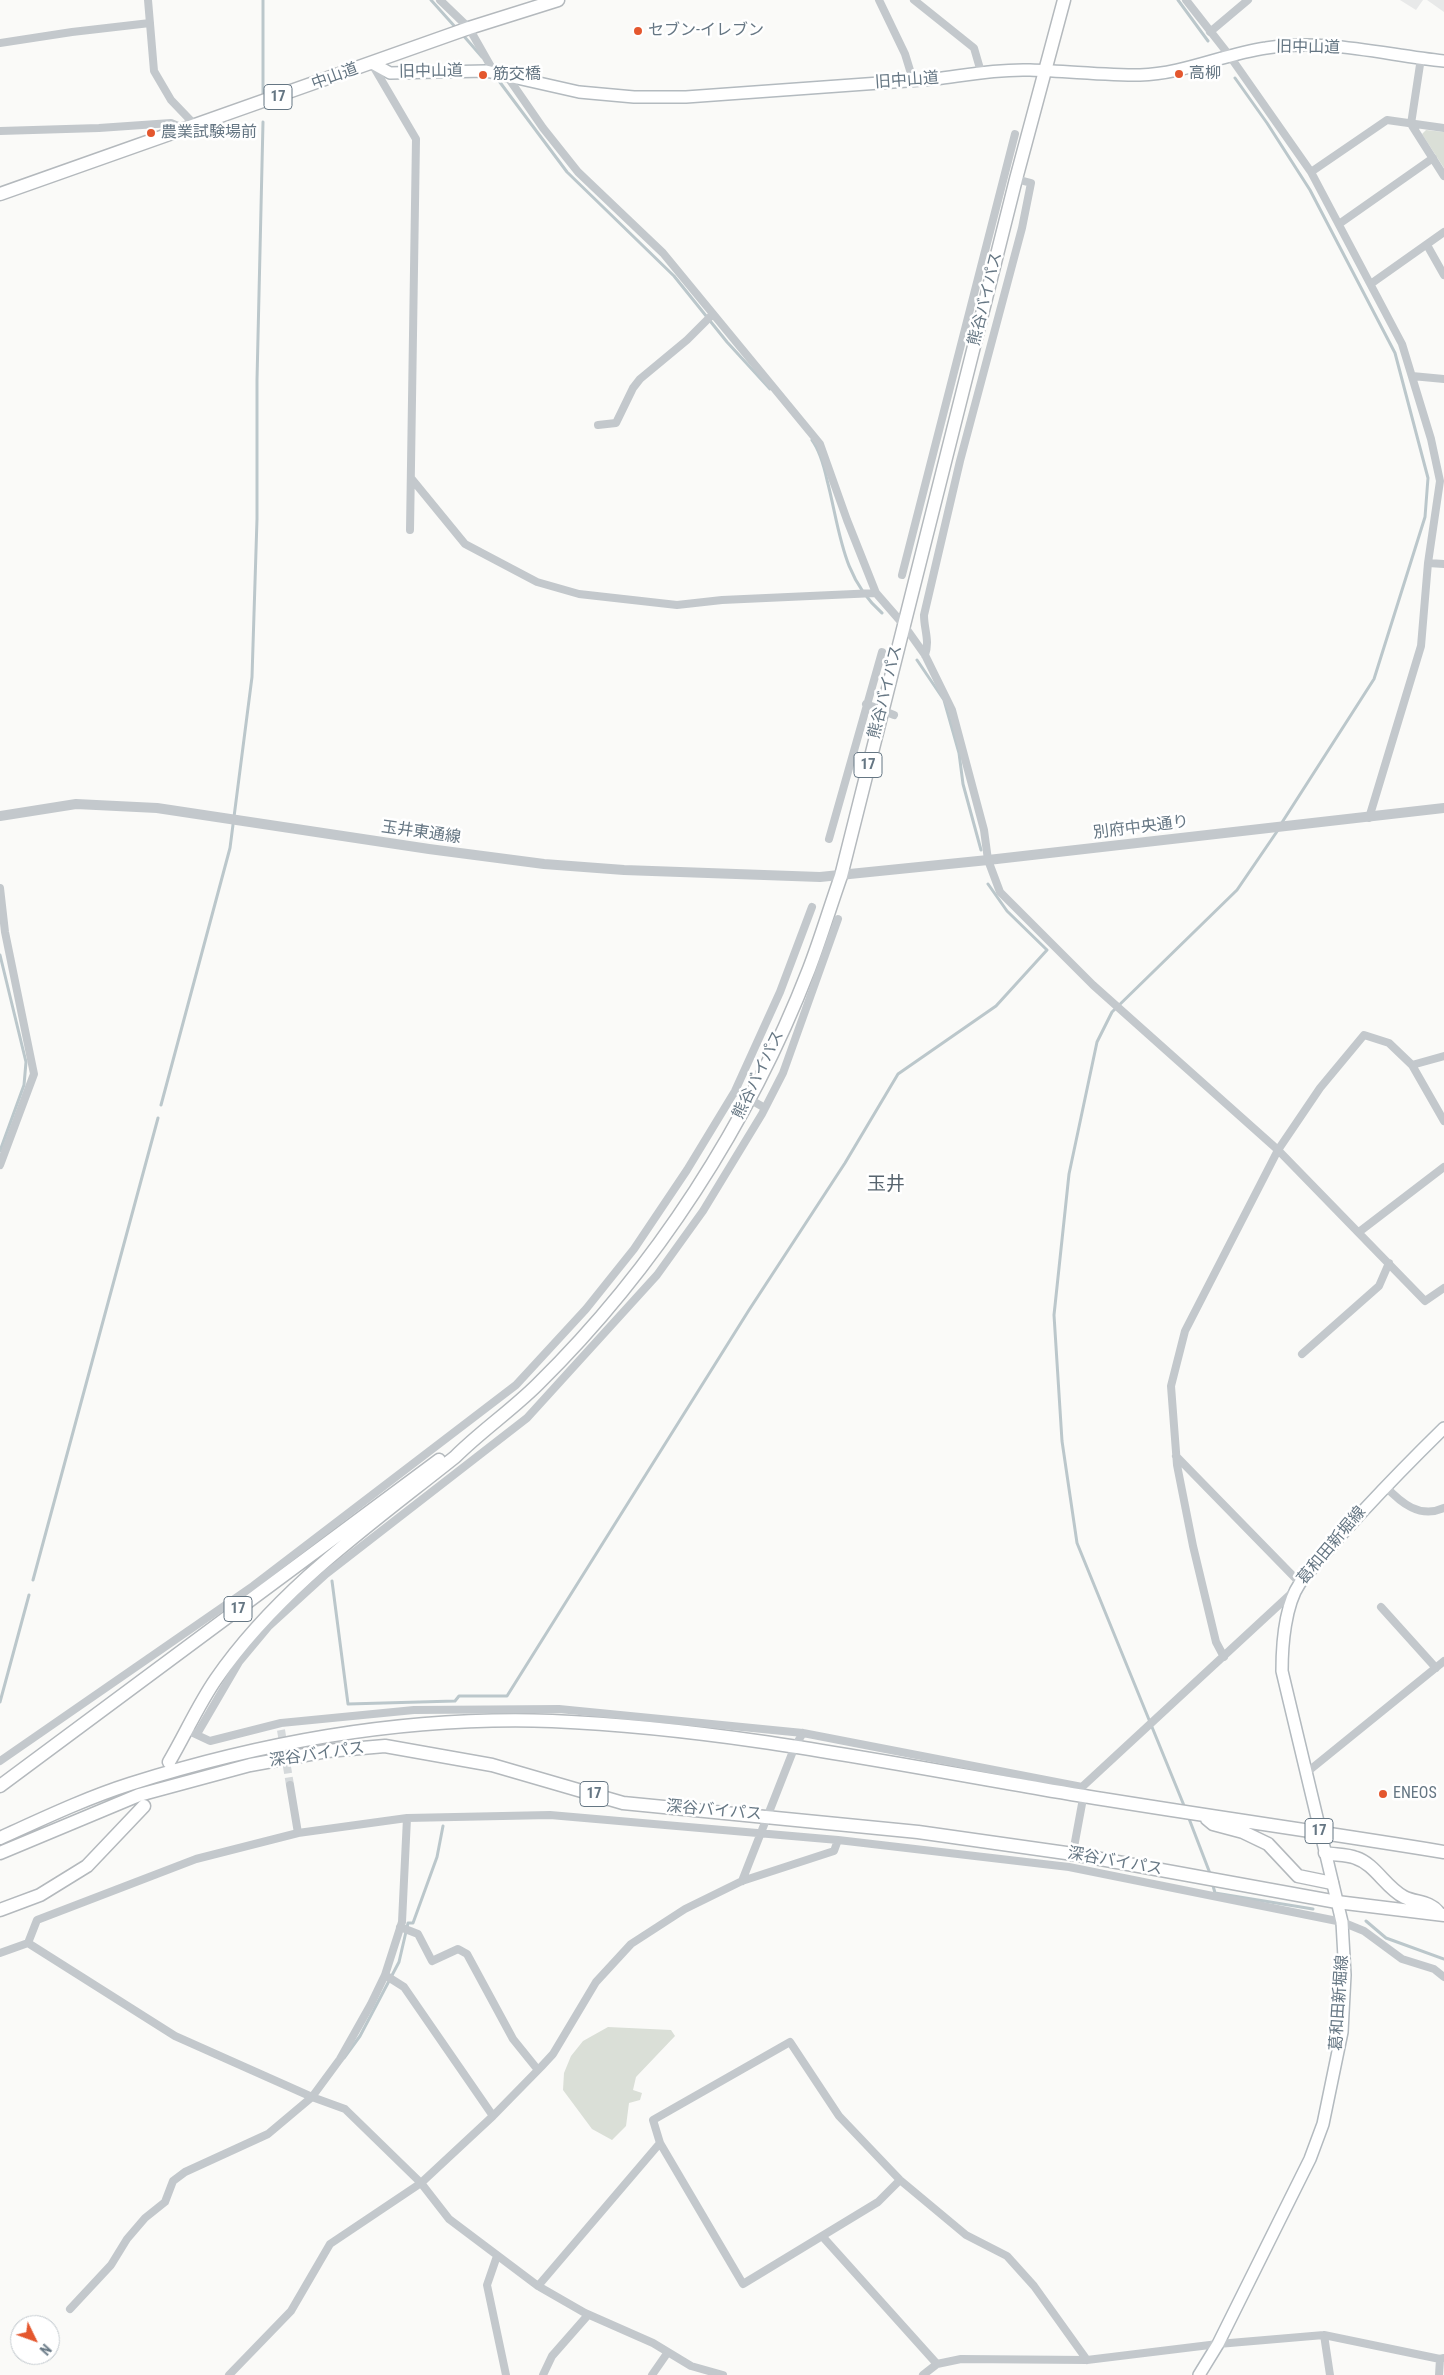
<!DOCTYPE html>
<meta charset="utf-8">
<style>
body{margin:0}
#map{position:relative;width:1444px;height:2375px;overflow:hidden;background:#fafaf8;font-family:"Roboto Condensed",sans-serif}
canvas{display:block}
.north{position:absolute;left:10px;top:2315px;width:50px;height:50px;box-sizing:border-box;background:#fff;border:1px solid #c1c8cd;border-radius:50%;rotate:132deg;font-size:14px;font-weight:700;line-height:20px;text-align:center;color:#657683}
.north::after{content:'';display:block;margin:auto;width:18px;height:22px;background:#e4572e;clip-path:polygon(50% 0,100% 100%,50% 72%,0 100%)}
</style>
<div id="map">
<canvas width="1444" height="2375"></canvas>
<div class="north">N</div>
</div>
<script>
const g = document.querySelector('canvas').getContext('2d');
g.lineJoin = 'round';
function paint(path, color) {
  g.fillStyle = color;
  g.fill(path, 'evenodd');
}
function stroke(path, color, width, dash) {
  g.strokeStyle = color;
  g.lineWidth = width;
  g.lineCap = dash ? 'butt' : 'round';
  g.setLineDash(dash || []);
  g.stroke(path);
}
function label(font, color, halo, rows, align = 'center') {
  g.font = font + ' "Roboto Condensed","Noto Sans JP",sans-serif';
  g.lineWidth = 5;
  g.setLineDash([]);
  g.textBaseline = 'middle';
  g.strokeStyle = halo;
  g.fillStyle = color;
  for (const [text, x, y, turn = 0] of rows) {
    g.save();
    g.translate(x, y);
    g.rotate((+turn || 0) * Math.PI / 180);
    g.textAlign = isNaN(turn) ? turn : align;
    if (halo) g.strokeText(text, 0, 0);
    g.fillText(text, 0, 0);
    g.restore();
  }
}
paint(new Path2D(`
 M 1400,0 L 1423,0 L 1416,10 Z
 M 1427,0 L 1444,0 L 1444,12 Z`), '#e8e9e9');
paint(new Path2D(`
 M 1426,130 L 1444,132 L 1444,168 L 1422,134 Z
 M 608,2027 L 671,2030 L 675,2036 L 636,2077 L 633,2090 L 642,2093 L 640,2100 L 629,2103 L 626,2126 L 612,2140 L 592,2129 L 563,2090 L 564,2073 L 571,2056 L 583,2041 Z`), '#dadfd7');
stroke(new Path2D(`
 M 263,0 L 263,94
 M 431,0 L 457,29
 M 1178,0 L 1208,41
 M 462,34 L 482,57
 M 496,77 L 567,172 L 674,276 L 727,342 L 770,389
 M 1235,78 L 1267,123 L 1310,190 L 1395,353 L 1428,478 L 1425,517 L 1374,679 L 1281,824
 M 812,440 C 820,451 824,466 827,480 C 840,529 841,577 882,613
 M 917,660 L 944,700 L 959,753 L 963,784 L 981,850
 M 0,955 L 26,1062 L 24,1085 L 0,1151
 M 161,1105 L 230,848 L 252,677 L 257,519 L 257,380 L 263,122
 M 33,1580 L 158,1118
 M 332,1581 L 348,1704 L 455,1701 L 459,1696 L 507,1696 L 749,1310 L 845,1163 L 898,1074 L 996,1006 L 1047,950 L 1007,911 L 988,884
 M 0,1702 L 29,1595
 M 1185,1808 L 1077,1543 L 1062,1441 L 1054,1315 L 1069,1174 L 1097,1042 L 1112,1012 L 1237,890 L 1278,830
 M 1188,1816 L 1211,1876
 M 1212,1882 L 1215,1893 L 1313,1909
 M 1366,1921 L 1386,1938 L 1444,1959
 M 344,2058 L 360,2036 L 399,1962 L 408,1923 L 413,1923 L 437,1857 L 443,1826`), '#bbc7cb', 3);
stroke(new Path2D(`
 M 281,1730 L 290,1785`), '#d5d9db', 8, [8, 4]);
const secondary = new Path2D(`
 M 372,63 L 390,73 L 486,71 L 579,92 L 634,97 L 686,97 L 935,79 C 967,75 998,69 1030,70 C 1067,71 1103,75 1140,75 C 1183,74 1224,54 1266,48 C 1325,38 1385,55 1444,61
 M 1199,2375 L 1218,2344 L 1310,2159 L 1323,2124 L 1342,2032 L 1345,1975 L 1342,1922 L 1282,1671 C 1282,1645 1285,1605 1300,1583 C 1345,1528 1393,1478 1444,1428`);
const trunk = new Path2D(`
 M 0,194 L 469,28 L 558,0
 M 169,1762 C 185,1735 198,1705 216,1679 C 278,1589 371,1524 455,1457 C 481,1431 512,1410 538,1384 C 656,1268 749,1123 809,969 C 821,938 830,907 841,876 L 1016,179 L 1064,0
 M 0,1786 L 439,1460
 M 1207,1819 L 1213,1824 L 1243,1832 L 1268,1844 L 1298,1876 L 1332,1883
 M 0,1838 C 42,1819 86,1798 130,1784 C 266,1741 409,1716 552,1721 C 717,1728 880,1761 1042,1789 C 1176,1812 1310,1830 1444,1852
 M 0,1853 L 139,1795 L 250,1765 L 327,1751 L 385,1746 L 492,1765 L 623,1803 L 918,1832 L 1073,1854 L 1337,1902 L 1444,1915
 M 1325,1853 C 1335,1855 1347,1854 1356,1858 C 1375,1864 1386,1888 1404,1897 C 1416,1903 1430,1901 1439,1913
 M 0,1910 L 40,1895 L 87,1866 L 144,1806`);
stroke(secondary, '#b3babf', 14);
stroke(trunk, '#b4b9bd', 15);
stroke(new Path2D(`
 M 148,0 L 154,71 L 171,100 L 194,124
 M 440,0 L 469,28 L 494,72
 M 879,0 L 905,54 L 913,80
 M 914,0 L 974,48 L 981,72
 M 1186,0 L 1229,55 L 1311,172 L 1402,344 L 1431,439 L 1440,481 L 1428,563 L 1421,646 L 1369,818
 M 1210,32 L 1248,0
 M 0,43 L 72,32 L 150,23
 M 1421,58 L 1411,124 L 1444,176
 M 372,64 L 416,139 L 410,530
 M 507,76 L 543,128 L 578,172 L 663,253 L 820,444 L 847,520 L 876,593 L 903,624 L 925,655 L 952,710 L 984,830 L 988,860 L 1000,892 L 1093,985 L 1278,1150 L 1425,1301 L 1444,1288
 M 0,131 L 99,128 L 171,123 L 183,128
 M 1311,172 L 1387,120 L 1444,128
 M 1339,224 L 1433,158
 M 1427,245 L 1444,275
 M 1372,283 L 1444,232
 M 1412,376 L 1444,379
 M 598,425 L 616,423 L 633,388 L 640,379 L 687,340 L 713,314
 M 411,478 L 465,544 L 537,582 L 579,594 L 677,605 L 722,600 L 876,593
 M 1428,563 L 1444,564
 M 902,575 L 1015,134
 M 925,655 C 930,640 924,630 924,615 L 960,461 L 1022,228 L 1031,183 L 1016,179
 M 866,704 L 894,715
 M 829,839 L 882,652
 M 0,888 L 5,932 L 34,1074 L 0,1165
 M 1412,1065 L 1444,1056
 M 735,1091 L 765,1108
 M 1359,1232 L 1444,1167
 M 1302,1354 L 1379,1286 L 1389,1263
 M 1176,1456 L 1300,1583
 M 1385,1486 C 1401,1503 1420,1519 1444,1508
 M 1381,1607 L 1436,1668
 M 1224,1657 L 1216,1642 L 1193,1546 L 1177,1465 L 1171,1386 L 1185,1331 L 1278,1150 L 1320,1088 L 1364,1035 L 1389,1043 L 1412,1065 L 1444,1121
 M 193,1733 L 210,1741 L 281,1723 L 414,1710 L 559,1709 L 803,1733 L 1082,1787
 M 197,1734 L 239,1662 L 269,1626 L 326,1574 L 527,1418 L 657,1275 L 703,1211 L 762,1114 L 783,1073 L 838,919
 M 0,1761 L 253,1586 L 516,1385 L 586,1309 L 634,1249 L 687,1170 L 735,1091 L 780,992 L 812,907
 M 1306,1773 L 1444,1661
 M 290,1785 L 298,1833
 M 1082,1787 L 1294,1591
 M 1072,1858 L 1084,1793
 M 742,1881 L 795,1746 L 803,1733
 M 400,1927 L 418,1934 L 432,1961 L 458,1949 L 467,1954 L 513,2039 L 538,2070
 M 28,1943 L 175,2036 L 312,2097 L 345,2109 L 421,2183 L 449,2219 L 538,2286 L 585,2313 L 653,2343 L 691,2366 L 723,2375
 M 0,1953 L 28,1943 L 37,1920 L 196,1859 L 298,1833 L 407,1818 L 550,1815 L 838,1840 L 1069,1867 L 1342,1922 L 1364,1931 L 1402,1959 L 1434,1969 L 1444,1977
 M 385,1975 L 404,1987 L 493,2116
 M 900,2180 L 878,2202 L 743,2284 L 660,2143 L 653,2120 L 790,2042 L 839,2116 L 900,2180 L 966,2235 L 1007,2256 L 1034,2286 L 1087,2360
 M 822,2236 L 937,2364
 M 497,2256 L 487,2285 L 506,2375
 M 538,2286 L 660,2143
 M 70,2309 L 111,2265 L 127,2239 L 145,2218 L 165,2202 L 173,2181 L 185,2172 L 268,2134 L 312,2097 L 340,2059 L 371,2004 L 385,1975 L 402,1922 L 407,1818
 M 1324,2335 L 1330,2375
 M 229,2375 L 291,2311 L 330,2244 L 421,2183 L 493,2116 L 541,2067 L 553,2054 L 596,1982 L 631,1944 L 685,1909 L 742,1881 L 834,1851 L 838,1840
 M 543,2375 L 552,2356 L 588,2315
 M 652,2375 L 668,2352
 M 923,2375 L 937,2364 L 961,2359 L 1087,2360 L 1218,2344 L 1324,2335 L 1440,2359 L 1444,2358
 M 1439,2375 L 1440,2359`), '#c3c8cc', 8);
stroke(new Path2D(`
 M 0,816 L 76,804 L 157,808 L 429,849 L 544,864 L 624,870 L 820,877 L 988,860 L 1444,808`), '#c3c8cc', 10);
stroke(secondary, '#fff', 11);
stroke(trunk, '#fff', 12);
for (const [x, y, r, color] of [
 [638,31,5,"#e4572e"],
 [1179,74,5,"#e4572e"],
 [483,75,5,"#e4572e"],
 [151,133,5,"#e4572e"],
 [1383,1794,5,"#e4572e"]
]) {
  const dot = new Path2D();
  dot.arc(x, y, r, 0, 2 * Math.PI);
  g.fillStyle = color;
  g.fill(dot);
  stroke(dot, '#fff', 2);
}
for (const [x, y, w] of [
 [278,97,28],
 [868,765,28],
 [238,1609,28],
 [594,1794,28],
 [1319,1831,28]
]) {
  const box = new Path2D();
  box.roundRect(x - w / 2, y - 12.5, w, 25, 4);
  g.fillStyle = '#fff';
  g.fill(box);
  stroke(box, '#657683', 1);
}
label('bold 15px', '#657683', null, [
 ["17",278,97],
 ["17",868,765],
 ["17",238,1609],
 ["17",594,1794],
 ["17",1319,1831]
]);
label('16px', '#657683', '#fff', [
 ["セブン-イレブン",648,31],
 ["高柳",1189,74],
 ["筋交橋",493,75],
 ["農業試験場前",161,133],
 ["ENEOS",1393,1794]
], 'left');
label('16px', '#657683', '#fff', [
 ["旧中山道",1308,48,1],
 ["旧中山道",431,72,-1],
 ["中山道",335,77,-20],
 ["旧中山道",907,81,-4],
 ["熊谷バイパス",986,299,-76],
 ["熊谷バイパス",886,692,-76],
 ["別府中央通り",1141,828,-7],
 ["玉井東通線",421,833,8],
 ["熊谷バイパス",759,1075,-64],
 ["葛和田新堀線",1332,1546,-50],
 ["深谷バイパス",317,1755,-8],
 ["深谷バイパス",714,1811,5],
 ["深谷バイパス",1115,1862,10],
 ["葛和田新堀線",1340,2003,-86]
]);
label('19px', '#57646e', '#fff', [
 ["玉井",886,1185]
]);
</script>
